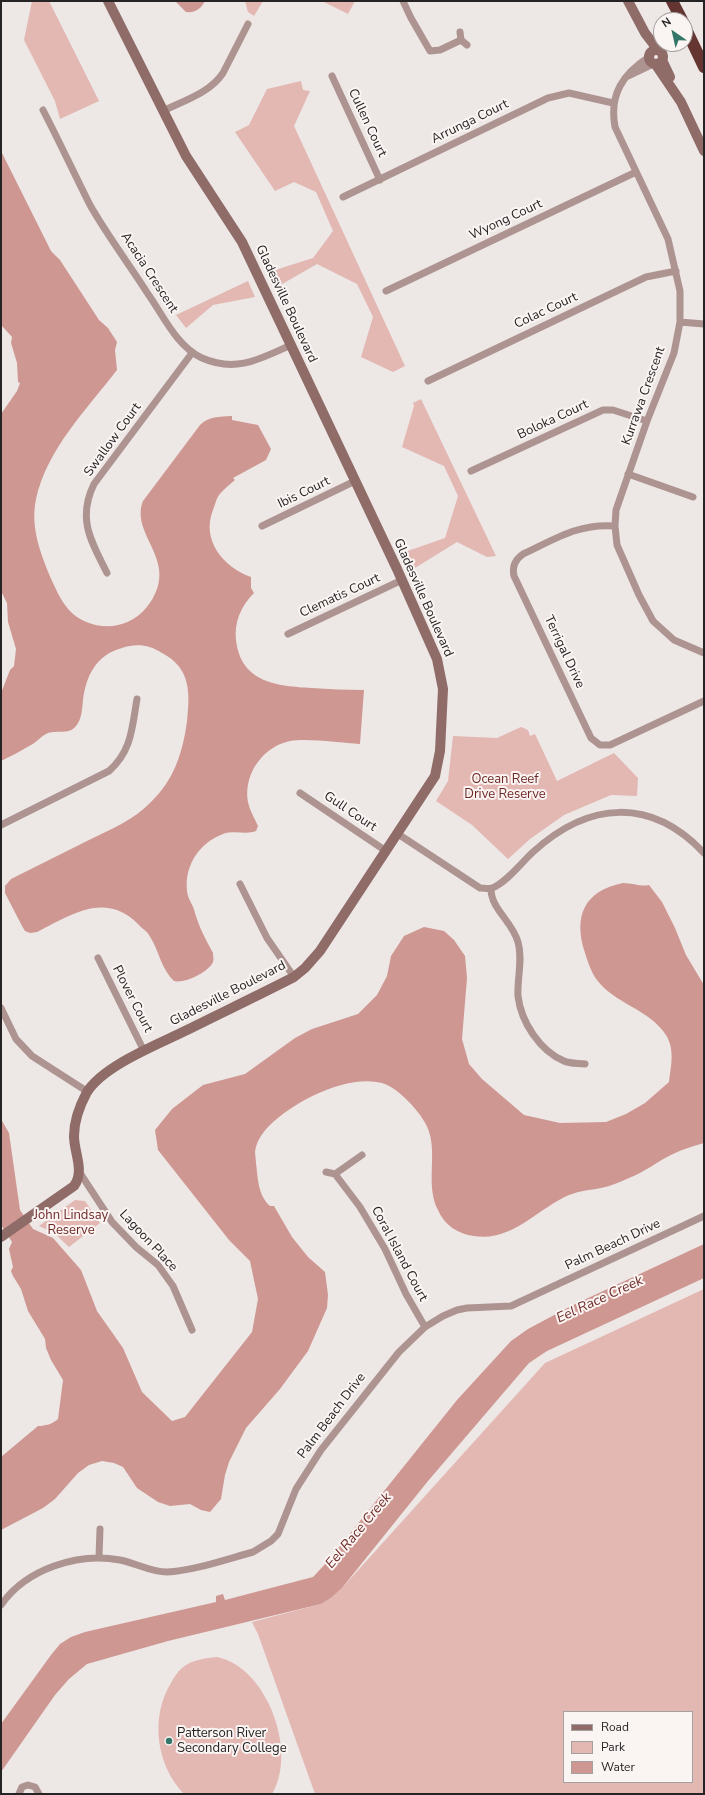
<!DOCTYPE html>
<style>
body{margin:0}
#map{position:relative;width:705px;height:1795px;overflow:hidden;background:#ede7e6;font-family:"Nunito Sans",sans-serif}
canvas{display:block}
.frame{position:absolute;inset:0;border:2px solid #252323;pointer-events:none}
.legend{position:absolute;left:563px;top:1711px;width:130px;height:72px;box-sizing:border-box;background:#faf4f3;border:1px solid #a5a0a0;margin:0;padding:5px 7px;list-style:none;font-size:12px;color:#252323}
.legend li{display:flex;align-items:center;gap:8px;height:20px}
.legend b{width:20px;border:1px solid #a5a0a0}
.north{position:absolute;left:653px;top:12px;width:40px;height:40px;box-sizing:border-box;background:#faf4f3;border:1px solid #a5a0a0;border-radius:50%;rotate:326deg;font-size:11px;font-weight:700;line-height:16px;text-align:center;color:#252323}
.north::after{content:'';display:block;margin:auto;width:14px;height:18px;background:#347668;clip-path:polygon(50% 0,100% 100%,50% 72%,0 100%)}
</style>
<div id="map">
<canvas width="705" height="1795"></canvas>
<div class="frame"></div>
<ul class="legend">
<li><b style="height:5px;background:#8f6c67"></b>Road</li>
<li><b style="height:11px;background:#e3b7b2"></b>Park</li>
<li><b style="height:11px;background:#cf9791"></b>Water</li>
</ul>
<div class="north">N</div>
</div>
<script>
const g = document.querySelector('canvas').getContext('2d');
g.lineJoin = 'round';
function paint(path, color) {
  g.fillStyle = color;
  g.fill(path, 'evenodd');
}
function stroke(path, color, width, dash) {
  g.strokeStyle = color;
  g.lineWidth = width;
  g.lineCap = dash ? 'butt' : 'round';
  g.setLineDash(dash || []);
  g.stroke(path);
}
function label(font, color, halo, rows, align = 'center') {
  g.font = font + ' "Nunito Sans",sans-serif';
  g.lineWidth = 4;
  g.setLineDash([]);
  g.textBaseline = 'middle';
  g.strokeStyle = halo;
  g.fillStyle = color;
  for (const [text, x, y, turn = 0] of rows) {
    g.save();
    g.translate(x, y);
    g.rotate((+turn || 0) * Math.PI / 180);
    g.textAlign = isNaN(turn) ? turn : align;
    if (halo) g.strokeText(text, 0, 0);
    g.fillText(text, 0, 0);
    g.restore();
  }
}
paint(new Path2D(`
 M 32,1 L 49,1 L 99,101 L 60,119 L 55,101 L 24,40 Z
 M 245,1 L 263,1 L 254,16 L 248,12 Z
 M 322,1 L 355,1 L 348,14 Z
 M 301,81 L 303,90 L 310,91 L 294,126 L 405,366 L 393,372 L 361,357 L 373,317 L 357,284 L 317,264 L 277,287 L 269,272 L 313,258 L 333,231 L 316,192 L 294,182 L 275,191 L 235,132 L 249,125 L 267,89 Z
 M 248,281 L 255,297 L 213,305 L 186,328 L 176,315 Z
 M 421,399 L 496,556 L 487,557 L 457,542 L 410,571 L 402,553 L 445,538 L 458,496 L 444,466 L 402,447 L 414,406 L 413,403 Z
 M 521,727 L 528,730 L 530,736 L 535,734 L 557,781 L 614,753 L 638,778 L 637,796 L 611,795 L 564,815 L 530,839 L 508,859 L 472,825 L 436,801 L 448,781 L 453,736 L 497,738 Z
 M 75,1200 L 85,1201 L 100,1223 L 69,1247 L 54,1233 L 39,1226 Z
 M 704,1289 L 704,1794 L 315,1794 L 258,1634 L 252,1622 L 321,1604 L 331,1598 L 342,1588 L 545,1363 ZM 564,1712 L 692,1712 L 692,1782 L 564,1782 Z
 M 217,1657 C 267,1667 298,1752 272,1794 L 184,1794 C 156,1765 150,1717 171,1683 C 174,1678 177,1672 182,1668 C 191,1660 206,1658 217,1657 Z`), '#e3b7b2');
paint(new Path2D(`
 M 175,1 L 205,1 C 201,9 195,13 186,12 Z
 M 1,151 L 51,251 L 60,260 L 99,320 L 108,328 L 117,342 L 115,350 L 117,370 C 87,409 47,449 36,499 C 30,528 41,555 52,581 C 57,591 61,601 69,610 C 81,623 101,629 118,625 C 133,622 145,612 153,598 C 176,558 130,534 143,501 L 200,425 C 209,416 219,417 232,416 L 232,420 L 258,425 L 271,449 L 266,460 L 233,478 L 235,480 C 229,485 223,490 219,495 C 216,499 215,505 213,510 C 201,540 223,567 251,577 L 251,588 L 254,593 C 241,606 234,622 236,640 C 241,683 277,686 312,688 C 329,689 346,690 364,690 L 360,744 C 341,743 308,738 290,741 C 261,747 241,778 249,806 C 251,813 255,819 258,826 L 256,831 C 247,835 234,830 223,834 C 198,843 182,869 188,896 C 190,902 194,907 195,913 C 199,927 206,940 213,953 C 213,956 214,959 213,962 C 209,972 184,984 174,981 C 161,969 159,950 149,935 C 147,931 141,928 138,924 C 105,891 71,915 37,932 L 30,933 L 25,931 L 22,926 L 5,893 L 5,886 L 11,879 C 37,866 63,853 89,840 C 111,829 134,820 151,802 C 174,780 183,752 187,721 C 190,693 191,668 162,653 C 150,645 136,643 122,648 C 96,655 86,676 83,700 C 82,709 82,719 76,726 C 69,735 58,730 48,733 C 41,736 37,742 31,745 C 21,751 11,756 1,761 L 1,693 L 10,670 L 14,666 L 16,649 L 8,622 L 7,603 L 1,591 L 1,414 L 17,391 L 20,383 L 18,382 L 17,363 L 11,343 L 12,337 L 1,325 Z
 M 623,883 C 633,883 641,887 649,885 L 662,902 L 675,928 L 686,955 L 704,985 L 704,1143 C 694,1146 683,1149 673,1154 C 658,1161 645,1172 629,1178 C 620,1182 611,1186 601,1188 C 590,1190 579,1191 569,1195 C 537,1209 512,1242 474,1236 C 458,1234 444,1225 438,1210 C 426,1187 436,1159 430,1135 C 427,1123 419,1113 411,1104 C 403,1096 395,1088 385,1084 C 351,1072 294,1101 270,1125 C 264,1131 258,1139 256,1147 C 254,1152 256,1158 256,1163 C 258,1179 258,1195 270,1206 L 274,1206 L 292,1237 L 308,1257 L 325,1272 L 328,1295 L 327,1308 L 308,1351 L 280,1389 L 246,1428 L 229,1462 L 225,1475 L 221,1499 L 210,1512 L 201,1510 L 190,1504 L 170,1506 L 158,1502 L 137,1488 L 123,1467 L 114,1463 L 102,1461 L 89,1465 L 78,1473 L 55,1499 L 43,1508 L 1,1530 L 1,1457 L 38,1426 C 46,1426 52,1424 58,1419 L 63,1380 L 51,1360 L 46,1348 L 45,1339 L 28,1311 L 21,1289 L 13,1276 L 11,1271 L 13,1267 L 9,1249 L 12,1242 L 1,1225 L 1,1119 L 9,1133 L 20,1210 L 33,1229 L 53,1238 L 81,1270 L 97,1311 L 123,1348 L 142,1392 L 172,1421 L 185,1417 L 252,1332 L 258,1299 L 250,1261 L 229,1240 L 158,1150 L 155,1130 L 172,1109 L 203,1085 L 245,1074 L 295,1038 L 312,1029 L 358,1014 L 377,995 L 387,976 L 391,956 L 404,936 L 424,927 L 444,931 L 454,940 L 465,956 L 467,978 L 462,1039 L 469,1064 L 482,1079 L 524,1115 L 560,1123 L 606,1122 L 626,1114 L 645,1103 L 669,1082 C 671,1065 675,1050 666,1035 C 649,1009 615,1004 597,980 C 591,972 588,962 585,953 C 573,916 584,891 623,883 Z
 M 704,1244 L 704,1278 L 547,1351 L 529,1363 L 428,1481 L 342,1588 L 331,1598 L 321,1604 L 168,1641 L 87,1664 L 69,1679 L 55,1695 L 1,1772 L 1,1724 L 51,1655 L 60,1644 L 71,1637 L 85,1632 L 216,1602 L 216,1596 L 223,1594 L 225,1600 L 313,1577 L 328,1561 L 457,1400 L 511,1341 L 528,1329 L 571,1306 Z`), '#cf9791');
stroke(new Path2D(`
 M 403,1 L 411,18 L 430,51 L 440,50 L 461,40
 M 460,32 L 461,40 L 467,45
 M 649,57 C 623,74 609,94 615,127 L 668,239 L 680,291 L 680,322 L 674,353 L 647,421 L 616,510 L 615,526 L 617,545 L 639,595 L 653,621 L 674,640 L 704,653
 M 332,76 L 380,180
 M 628,76 L 653,64
 M 43,110 C 59,141 74,173 90,205 C 107,235 129,264 148,294 C 163,315 177,347 202,358 C 236,373 260,359 291,345
 M 163,111 C 183,101 210,93 223,73 L 248,24
 M 343,197 L 548,98 L 569,93 L 613,103
 M 386,291 L 636,172
 M 680,322 L 704,324
 M 428,381 L 646,277 L 676,271
 M 471,471 L 603,410 L 613,410 L 647,421
 M 628,474 L 693,497
 M 262,526 L 355,481
 M 615,526 C 579,523 555,539 523,554 C 515,560 512,566 514,576 L 591,738 L 600,745 L 610,745 L 704,701
 M 107,573 C 91,541 77,519 94,484 L 192,353
 M 288,634 L 402,580
 M 300,793 L 386,851
 M 1,825 L 109,771 C 132,751 132,727 137,699
 M 398,834 L 480,888 C 484,888 489,889 492,888 C 506,883 522,862 533,852 C 589,801 651,797 704,853
 M 240,884 L 267,938 L 294,977
 M 491,889 C 491,909 512,921 518,942 C 523,960 517,978 518,996 C 521,1022 540,1051 564,1061 C 570,1064 579,1063 585,1064
 M 98,958 L 144,1051
 M 1,1008 L 16,1039 L 32,1056 L 88,1092
 M 326,1172 L 335,1174 L 360,1207 L 385,1249 L 406,1294 L 425,1327
 M 80,1173 L 112,1222 L 136,1247 L 158,1265 L 173,1286 L 192,1330
 M 335,1174 L 362,1155
 M 99,1557 L 100,1529
 M 1,1605 C 26,1569 78,1552 120,1560 C 136,1563 150,1572 167,1572 C 193,1571 227,1559 253,1552 L 271,1541 L 278,1534 L 296,1489 L 321,1450 L 399,1352 L 425,1327 L 443,1316 L 457,1310 L 467,1308 L 511,1306 L 704,1216
 M 19,1794 L 22,1787 L 28,1785 L 35,1787 L 39,1794`), '#ae9491', 7);
stroke(new Path2D(`
 M 628,1 L 645,33 L 658,50
 M649 57a7 7 0 1 1 14 0a7 7 0 1 1-14 0Z
 M 662,60 L 670,77
 M 656,65 L 681,102 L 704,151
 M 1,1237 L 74,1186 C 85,1171 74,1153 74,1136 C 74,1121 80,1105 87,1092 C 104,1065 159,1044 187,1030 C 223,1012 259,995 294,977 L 305,968 L 320,951 L 435,776 L 440,751 L 443,689 L 437,659 L 397,569 L 242,242 L 186,156 L 108,1`), '#8f6c67', 10);
stroke(new Path2D(`
 M 672,1 L 682,20
 M 685,27 L 704,67`), '#653631', 12);
for (const [x, y, r, color] of [
 [169,1741,4,"#347668"]
]) {
  const dot = new Path2D();
  dot.arc(x, y, r, 0, 2 * Math.PI);
  g.fillStyle = color;
  g.fill(dot);
  stroke(dot, '#faf4f3', 1.5);
}
label('13px', '#252323', '#faf4f3', [
 ["Arrunga Court",470,122,-26],
 ["Cullen Court",367,123,65],
 ["Wyong Court",506,220,-25],
 ["Acacia Crescent",149,273,57],
 ["Gladesville Boulevard",286,304,65],
 ["Colac Court",546,311,-25],
 ["Kurrawa Crescent",644,396,-70],
 ["Boloka Court",553,420,-25],
 ["Swallow Court",113,440,-54],
 ["Ibis Court",304,493,-26],
 ["Clematis Court",340,596,-25],
 ["Gladesville Boulevard",423,598,66],
 ["Terrigal Drive",564,652,65],
 ["Gull Court",350,812,34],
 ["Gladesville Boulevard",228,994,-27],
 ["Plover Court",132,999,63],
 ["Lagoon Place",148,1241,47],
 ["Palm Beach Drive",613,1245,-25],
 ["Coral Island Court",399,1254,62],
 ["Palm Beach Drive",332,1416,-53]
]);
label('13px', '#6e2925', '#faf4f3', [
 ["Ocean Reef",505,780],
 ["Drive Reserve",505,795],
 ["John Lindsay",71,1216],
 ["Reserve",71,1231]
]);
label('13px', '#252323', '#faf4f3', [
 ["Patterson River",177,1734],
 ["Secondary College",177,1749]
], 'left');
label('italic 14px', '#6f2b26', '#faf4f3', [
 ["Eel Race Creek",600,1300,-25],
 ["Eel Race Creek",359,1531,-50]
]);
</script>
